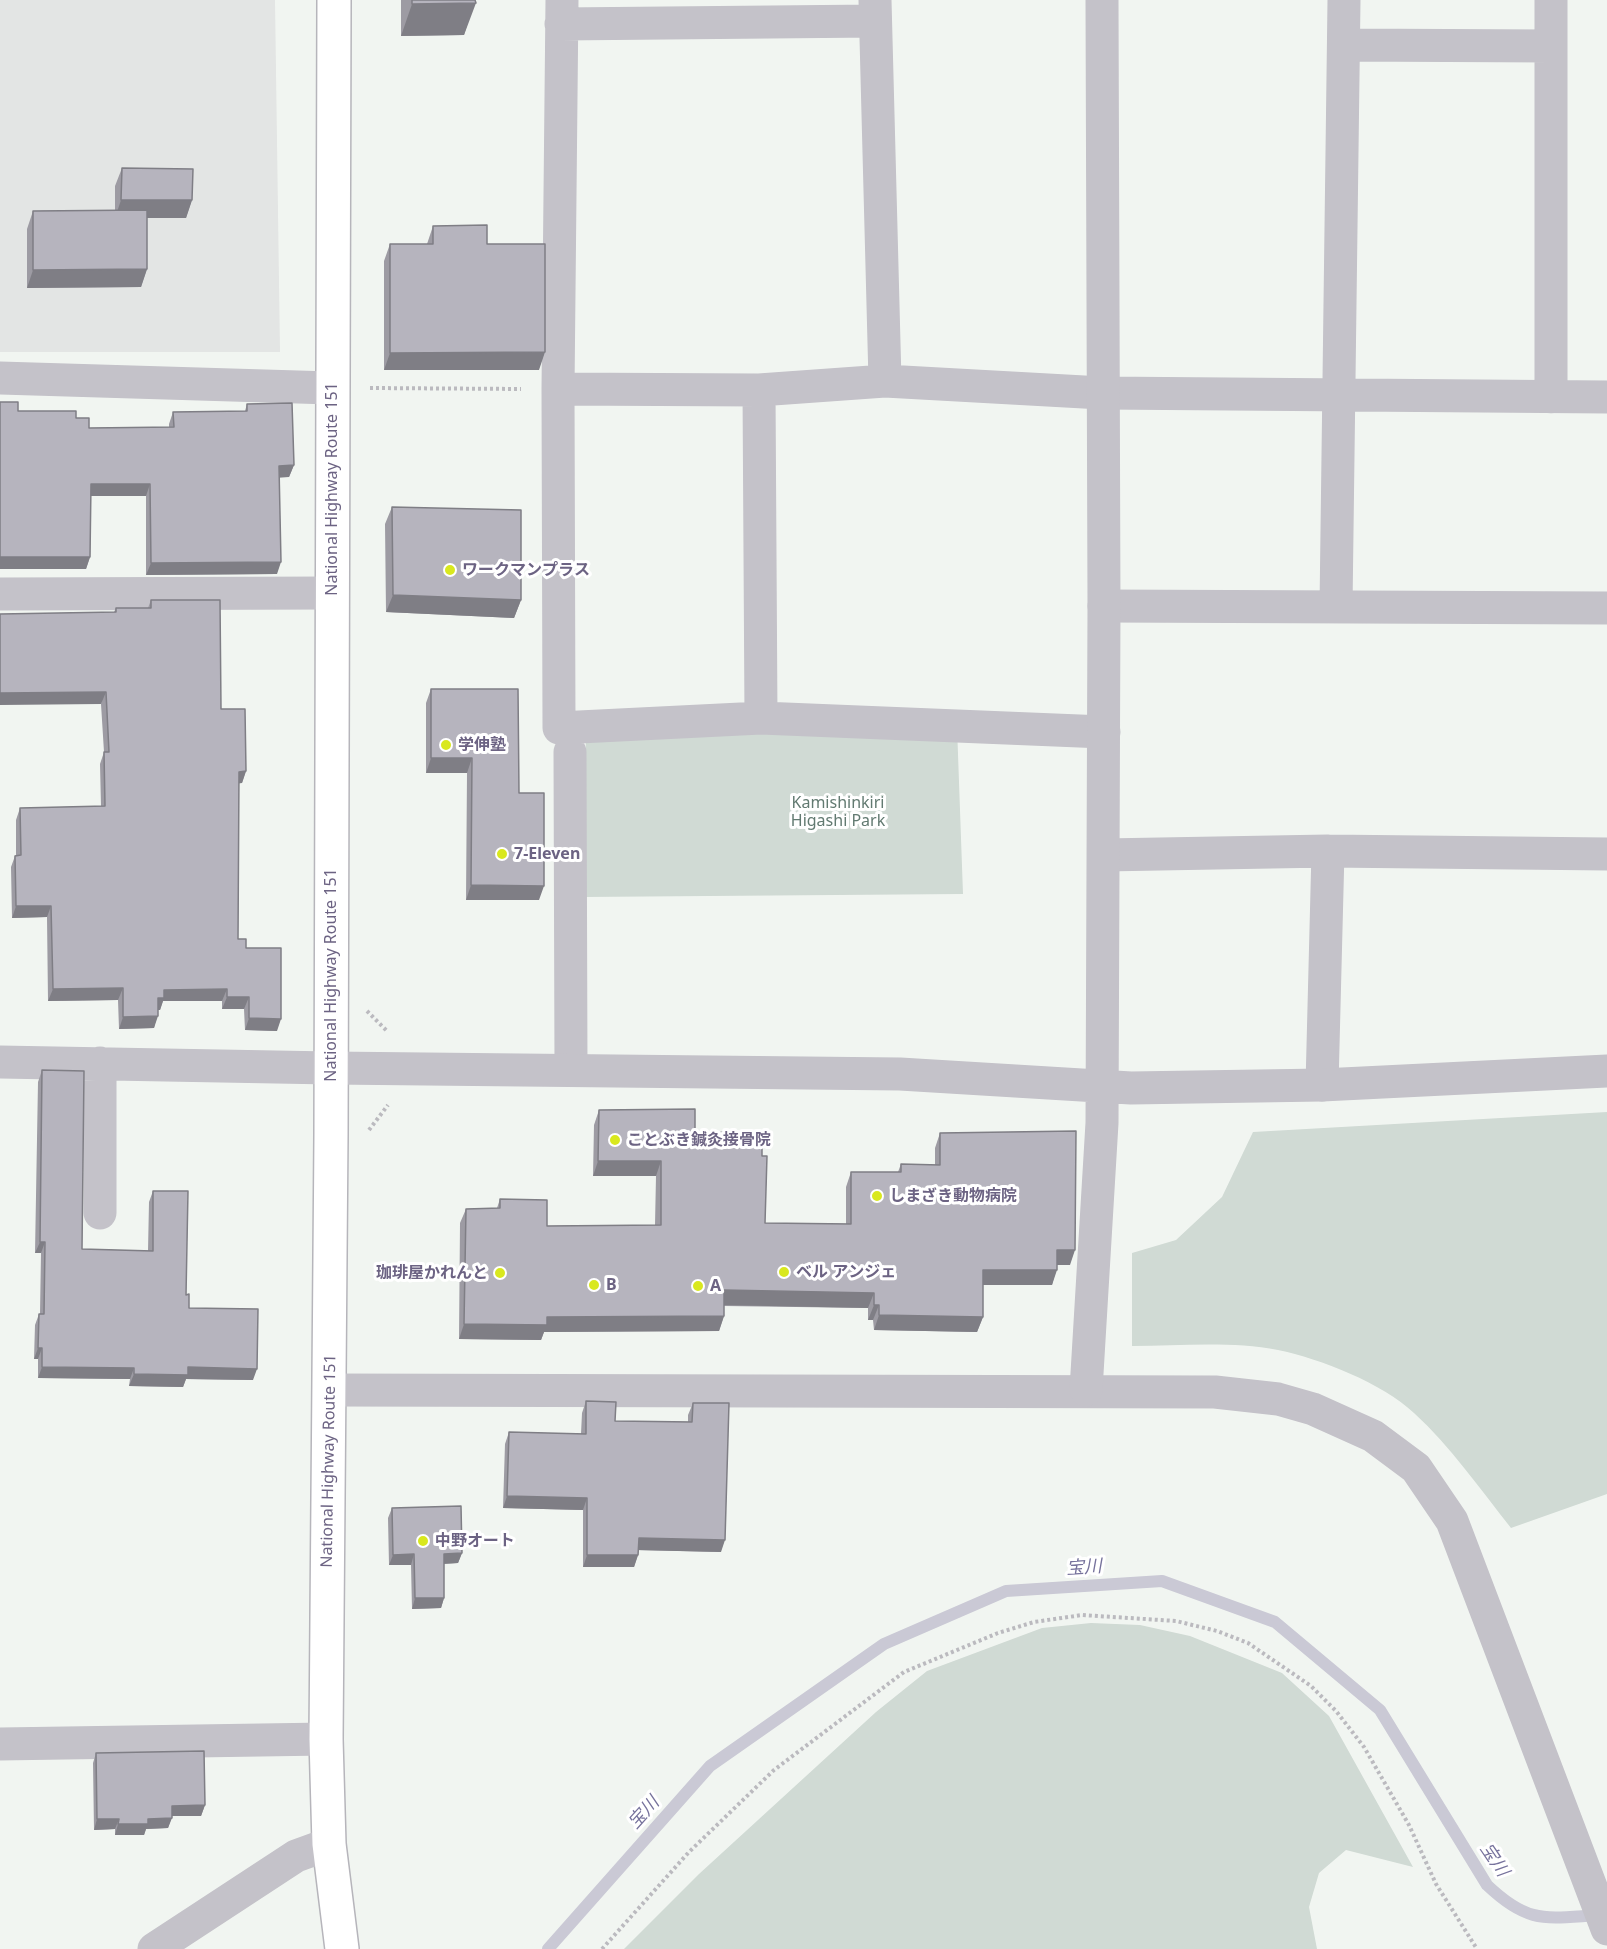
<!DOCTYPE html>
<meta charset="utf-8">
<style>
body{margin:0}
canvas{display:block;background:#f1f5f1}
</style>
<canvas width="1607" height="1949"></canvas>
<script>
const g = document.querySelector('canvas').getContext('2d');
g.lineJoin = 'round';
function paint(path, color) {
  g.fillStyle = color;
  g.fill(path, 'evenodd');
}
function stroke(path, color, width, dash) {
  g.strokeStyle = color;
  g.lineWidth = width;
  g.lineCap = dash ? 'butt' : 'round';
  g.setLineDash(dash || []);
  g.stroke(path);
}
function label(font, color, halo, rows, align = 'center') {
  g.font = font + ' "Noto Sans","Noto Sans JP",sans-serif';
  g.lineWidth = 6;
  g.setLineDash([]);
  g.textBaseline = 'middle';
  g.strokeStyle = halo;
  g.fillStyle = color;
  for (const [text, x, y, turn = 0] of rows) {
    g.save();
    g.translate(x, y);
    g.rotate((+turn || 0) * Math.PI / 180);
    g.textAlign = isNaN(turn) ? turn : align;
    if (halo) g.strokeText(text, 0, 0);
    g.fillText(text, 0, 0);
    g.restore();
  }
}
paint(new Path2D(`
 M 0,0 L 275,0 L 280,352 L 0,352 Z`), '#e3e5e4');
paint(new Path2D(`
 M 957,726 L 963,894 L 582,897 L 586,736 Z
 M 1607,1112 L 1607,1494 L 1511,1528 C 1480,1489 1451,1447 1414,1413 C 1382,1383 1321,1359 1278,1350 C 1231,1341 1179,1346 1132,1346 L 1132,1253 L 1176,1240 L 1222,1197 L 1253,1132 Z
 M 1091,1623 L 1140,1625 L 1190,1636 L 1282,1673 L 1329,1716 L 1413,1867 L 1346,1850 L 1319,1873 L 1309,1907 L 1317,1949 L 624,1949 L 699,1874 L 876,1712 L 927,1671 L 1042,1628 Z`), '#d0dad4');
stroke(new Path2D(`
 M 548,1949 L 710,1766 L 884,1644 L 1006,1591 L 1162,1581 L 1275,1622 L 1380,1710 L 1487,1885 C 1529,1925 1546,1918 1600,1915`), '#cac9d5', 12);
const trunk = new Path2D(`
 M 334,0 L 331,1135 L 326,1739 L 329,1844 L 342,1949`);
stroke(trunk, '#b6b5bb', 36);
stroke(new Path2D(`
 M 370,388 L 521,389
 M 367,1011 L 387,1031
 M 369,1130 L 388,1105
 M 602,1949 L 689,1852 L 774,1770 L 904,1672 L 998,1633 L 1034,1622 L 1082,1615 L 1176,1621 L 1217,1631 L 1248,1643 L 1311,1686 L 1336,1711 L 1364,1747 L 1409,1825 L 1436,1884 L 1477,1949`), '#bbbabf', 4, [3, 3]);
stroke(new Path2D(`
 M 562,0 L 558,389 L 559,728 L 761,718 L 1104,732
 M 875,0 L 885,381
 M 561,24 L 875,21
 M 1344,45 L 1551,46
 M 0,378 L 331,388
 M 558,389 L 759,390 L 885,381 L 1102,393 L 1607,397
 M 759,390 L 761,718
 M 1551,397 L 1551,0
 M 0,594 L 332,593
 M 1104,606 L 1607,608
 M 1336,607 L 1344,0
 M 570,752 L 571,1070
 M 1104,855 L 1328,851 L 1607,854
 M 0,1062 L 331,1068
 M 100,1063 L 100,1213
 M 1322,1085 L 1328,851
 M 330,1390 L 1215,1392 L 1278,1399 L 1313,1409 L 1373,1436 L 1416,1468 L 1452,1521 L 1607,1929
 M 0,1744 L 326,1739
 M 154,1949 L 296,1856 L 329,1844`), '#c4c2c9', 33);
stroke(new Path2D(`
 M 331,1068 L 900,1074 L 1131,1088 L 1322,1085 L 1607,1071
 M 1086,1390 L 1102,1123 L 1104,606 L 1102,0`), '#c4c2c9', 33);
stroke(trunk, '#fff', 33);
paint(new Path2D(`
 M 401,0 L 475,0 L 464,35 L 401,36 Z
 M 122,168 L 192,200 L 186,218 L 147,218 L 147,269 L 141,287 L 27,288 L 27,229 L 33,211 L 115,210 L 115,186 Z
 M 433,226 L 487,244 L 539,370 L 384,370 L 384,261 L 390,244 L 427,244 Z
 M 247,404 L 294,465 L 289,477 L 279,477 L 277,574 L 146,575 L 146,496 L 91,496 L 90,557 L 86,569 L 18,411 L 76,418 L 89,428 L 169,427 L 169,424 L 173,412 L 245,411 Z
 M 392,507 L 521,600 L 514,618 L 386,612 L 385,524 Z
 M 151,600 L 221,709 L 246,771 L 242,783 L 239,783 L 238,939 L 246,948 L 277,1031 L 245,1030 L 244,1009 L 222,1009 L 222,1001 L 163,1001 L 160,1010 L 158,1010 L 154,1028 L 119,1029 L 118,1000 L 48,1001 L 47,917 L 12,918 L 11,867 L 15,856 L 16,855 L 16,820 L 20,808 L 101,806 L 100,764 L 104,752 L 101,704 L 114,612 L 116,608 L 148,608 Z
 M 431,689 L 519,793 L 539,900 L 466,900 L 467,773 L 426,773 L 426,703 Z
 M 42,1070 L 82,1249 L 148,1251 L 149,1202 L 153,1191 L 186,1295 L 189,1308 L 253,1380 L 186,1379 L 183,1387 L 129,1386 L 130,1379 L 38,1378 L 38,1359 L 34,1359 L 35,1325 L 39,1314 L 40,1314 L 41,1253 L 35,1253 L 38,1082 Z
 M 599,1110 L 695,1132 L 762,1156 L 765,1223 L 846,1224 L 846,1187 L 851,1172 L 898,1172 L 901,1164 L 935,1165 L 935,1148 L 940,1133 L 1070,1265 L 1057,1265 L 1052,1285 L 983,1285 L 983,1317 L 977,1332 L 874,1330 L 873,1320 L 868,1320 L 868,1308 L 724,1306 L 724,1316 L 719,1331 L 544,1332 L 541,1340 L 459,1339 L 460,1223 L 466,1209 L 497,1208 L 500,1199 L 547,1226 L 655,1225 L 656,1176 L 593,1176 L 594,1125 Z
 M 586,1401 L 615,1421 L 688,1422 L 688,1415 L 693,1403 L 721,1552 L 639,1550 L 638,1555 L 634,1567 L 583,1567 L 583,1510 L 503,1508 L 505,1444 L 509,1432 L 581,1434 L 582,1413 Z
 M 392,1508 L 462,1553 L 458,1563 L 444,1564 L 444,1598 L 441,1608 L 412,1609 L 411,1565 L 389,1565 L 388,1518 Z
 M 96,1753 L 205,1805 L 201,1816 L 172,1816 L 168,1828 L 146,1829 L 144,1835 L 115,1835 L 115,1829 L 94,1830 L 93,1763 Z`), '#9d9ba3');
paint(new Path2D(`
 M 476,3 L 464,35 L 401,36 L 412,4 Z
 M 121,200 L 192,200 L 186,218 L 115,218 Z
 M 147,269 L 141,287 L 27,288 L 33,270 Z
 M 545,352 L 539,370 L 384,370 L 390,353 Z
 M 294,465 L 289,477 L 275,478 L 279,466 Z
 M 91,484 L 150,484 L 146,496 L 87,496 Z
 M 0,557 L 90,557 L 86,569 L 0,569 Z
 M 281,562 L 277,574 L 146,575 L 151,563 Z
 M 393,595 L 521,600 L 514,618 L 386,612 Z
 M 106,692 L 101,704 L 0,705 L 0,693 Z
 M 431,758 L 472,758 L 467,773 L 426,773 Z
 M 246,771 L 242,783 L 235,784 L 239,772 Z
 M 471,885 L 544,886 L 539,900 L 466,900 Z
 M 16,906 L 51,906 L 47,917 L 12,918 Z
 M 123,988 L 118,1000 L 48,1001 L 53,989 Z
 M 227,989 L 222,1001 L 163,1001 L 160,1010 L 154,1010 L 158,998 L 164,990 Z
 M 227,997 L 249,997 L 244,1009 L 222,1009 Z
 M 158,1016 L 154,1028 L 119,1029 L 123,1017 Z
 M 249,1018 L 281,1019 L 277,1031 L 245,1030 Z
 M 598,1161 L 661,1161 L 656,1176 L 593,1176 Z
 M 40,1242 L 45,1242 L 41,1253 L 35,1253 Z
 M 1057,1250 L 1075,1250 L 1070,1265 L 1052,1265 Z
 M 983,1270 L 1057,1270 L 1052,1285 L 977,1285 Z
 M 724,1290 L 874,1293 L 868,1308 L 719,1305 Z
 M 874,1305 L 879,1305 L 873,1320 L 868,1320 Z
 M 879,1315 L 983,1317 L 977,1332 L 874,1330 Z
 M 724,1316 L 719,1331 L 544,1332 L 541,1340 L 459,1339 L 464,1324 L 547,1317 Z
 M 38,1348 L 42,1348 L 38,1359 L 34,1359 Z
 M 42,1367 L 134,1368 L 130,1379 L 38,1378 Z
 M 188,1367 L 257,1369 L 253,1380 L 186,1379 L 183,1387 L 129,1386 L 134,1374 Z
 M 507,1496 L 587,1498 L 583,1510 L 503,1508 Z
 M 639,1538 L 725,1540 L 721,1552 L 634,1550 Z
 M 462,1553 L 458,1563 L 440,1564 L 444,1554 Z
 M 414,1554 L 411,1565 L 389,1565 L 393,1555 Z
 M 587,1555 L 638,1555 L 634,1567 L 583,1567 Z
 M 415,1598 L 444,1598 L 441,1608 L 412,1609 Z
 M 205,1805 L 201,1816 L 168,1816 L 172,1806 Z
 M 172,1818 L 168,1828 L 146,1829 L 144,1835 L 115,1835 L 118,1824 L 148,1819 Z
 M 97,1819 L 119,1819 L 115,1829 L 94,1830 Z`), '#7f7e85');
const building = new Path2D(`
 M 412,0 L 475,0 L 476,3 L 412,4 Z
 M 122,168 L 193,169 L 192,200 L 121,200 Z
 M 147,210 L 147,269 L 33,270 L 33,211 Z
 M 487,225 L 487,244 L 545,244 L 545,352 L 390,353 L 390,244 L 433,244 L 433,226 Z
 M 0,402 L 18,402 L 18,411 L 76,411 L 76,418 L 89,418 L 89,428 L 174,427 L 173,412 L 247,411 L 247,404 L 292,403 L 294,465 L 279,466 L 281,562 L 151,563 L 150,484 L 91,484 L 90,557 L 0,557 Z
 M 392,507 L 521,510 L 521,600 L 393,595 Z
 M 151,600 L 220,600 L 221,709 L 245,709 L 246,771 L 239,772 L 238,939 L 246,939 L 246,948 L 281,948 L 281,1019 L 249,1018 L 249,997 L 227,997 L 227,989 L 164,990 L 164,998 L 158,998 L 158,1016 L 123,1017 L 123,988 L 53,989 L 51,906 L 16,906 L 15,856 L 21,855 L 20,808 L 105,806 L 104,752 L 109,752 L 106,692 L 0,693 L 0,614 L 116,612 L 116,608 L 151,608 Z
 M 431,689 L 518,689 L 519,793 L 544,793 L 544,886 L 471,885 L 472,758 L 431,758 Z
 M 42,1070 L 84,1071 L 82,1249 L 153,1251 L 153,1191 L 188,1191 L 186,1295 L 189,1294 L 189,1308 L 258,1309 L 257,1369 L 188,1367 L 188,1375 L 134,1374 L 134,1368 L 42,1367 L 42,1348 L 38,1348 L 39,1314 L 44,1314 L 45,1242 L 40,1242 Z
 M 695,1109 L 695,1132 L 762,1133 L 762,1156 L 767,1156 L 765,1223 L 851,1224 L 851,1172 L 901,1172 L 901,1164 L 940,1165 L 940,1133 L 1076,1131 L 1075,1250 L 1057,1250 L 1057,1270 L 983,1270 L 983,1317 L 879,1315 L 879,1305 L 874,1305 L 874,1293 L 724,1290 L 724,1316 L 547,1317 L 547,1325 L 464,1324 L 466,1209 L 500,1208 L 500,1199 L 547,1200 L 547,1226 L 661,1225 L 661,1161 L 598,1161 L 599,1110 Z
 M 586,1401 L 616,1402 L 615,1421 L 692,1422 L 693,1403 L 729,1403 L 725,1540 L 639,1538 L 638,1555 L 587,1555 L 587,1498 L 507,1496 L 509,1432 L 586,1434 Z
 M 461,1506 L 462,1553 L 444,1554 L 444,1598 L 415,1598 L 414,1554 L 393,1555 L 392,1508 Z
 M 204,1751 L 205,1805 L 172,1806 L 172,1818 L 148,1819 L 148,1824 L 118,1824 L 119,1819 L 97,1819 L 96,1753 Z`);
paint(building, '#b6b4be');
stroke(building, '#7f7e85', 1.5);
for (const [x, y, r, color] of [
 [450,570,6,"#d9e81e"],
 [446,745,6,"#d9e81e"],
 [502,854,6,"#d9e81e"],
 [615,1140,6,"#d9e81e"],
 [877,1196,6,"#d9e81e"],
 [784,1272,6,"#d9e81e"],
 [500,1273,6,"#d9e81e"],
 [594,1285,6,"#d9e81e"],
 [698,1286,6,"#d9e81e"],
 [423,1541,6,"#d9e81e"]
]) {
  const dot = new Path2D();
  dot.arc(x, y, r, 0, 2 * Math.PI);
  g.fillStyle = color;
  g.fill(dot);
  stroke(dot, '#fff', 2);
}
label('16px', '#6c6383', '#fff', [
 ["National Highway Route 151",332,489,-90],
 ["National Highway Route 151",331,975,-90],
 ["National Highway Route 151",329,1461,-89]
]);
label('bold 16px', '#6c6383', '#fff', [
 ["ワークマンプラス",462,570],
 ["学伸塾",458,745],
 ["7-Eleven",514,854],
 ["ことぶき鍼灸接骨院",627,1140],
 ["しまざき動物病院",889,1196],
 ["ベル アンジェ",796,1272],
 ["珈琲屋かれんと",488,1273,"right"],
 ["B",606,1285],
 ["A",710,1286],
 ["中野オート",435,1541]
], 'left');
label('16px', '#627a71', '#fff', [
 ["Kamishinkiri",838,803],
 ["Higashi Park",838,821]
]);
label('italic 18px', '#76729c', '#fff', [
 ["宝川",1084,1568,-4],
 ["宝川",644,1813,-48],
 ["宝川",1494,1860,56]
]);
</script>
